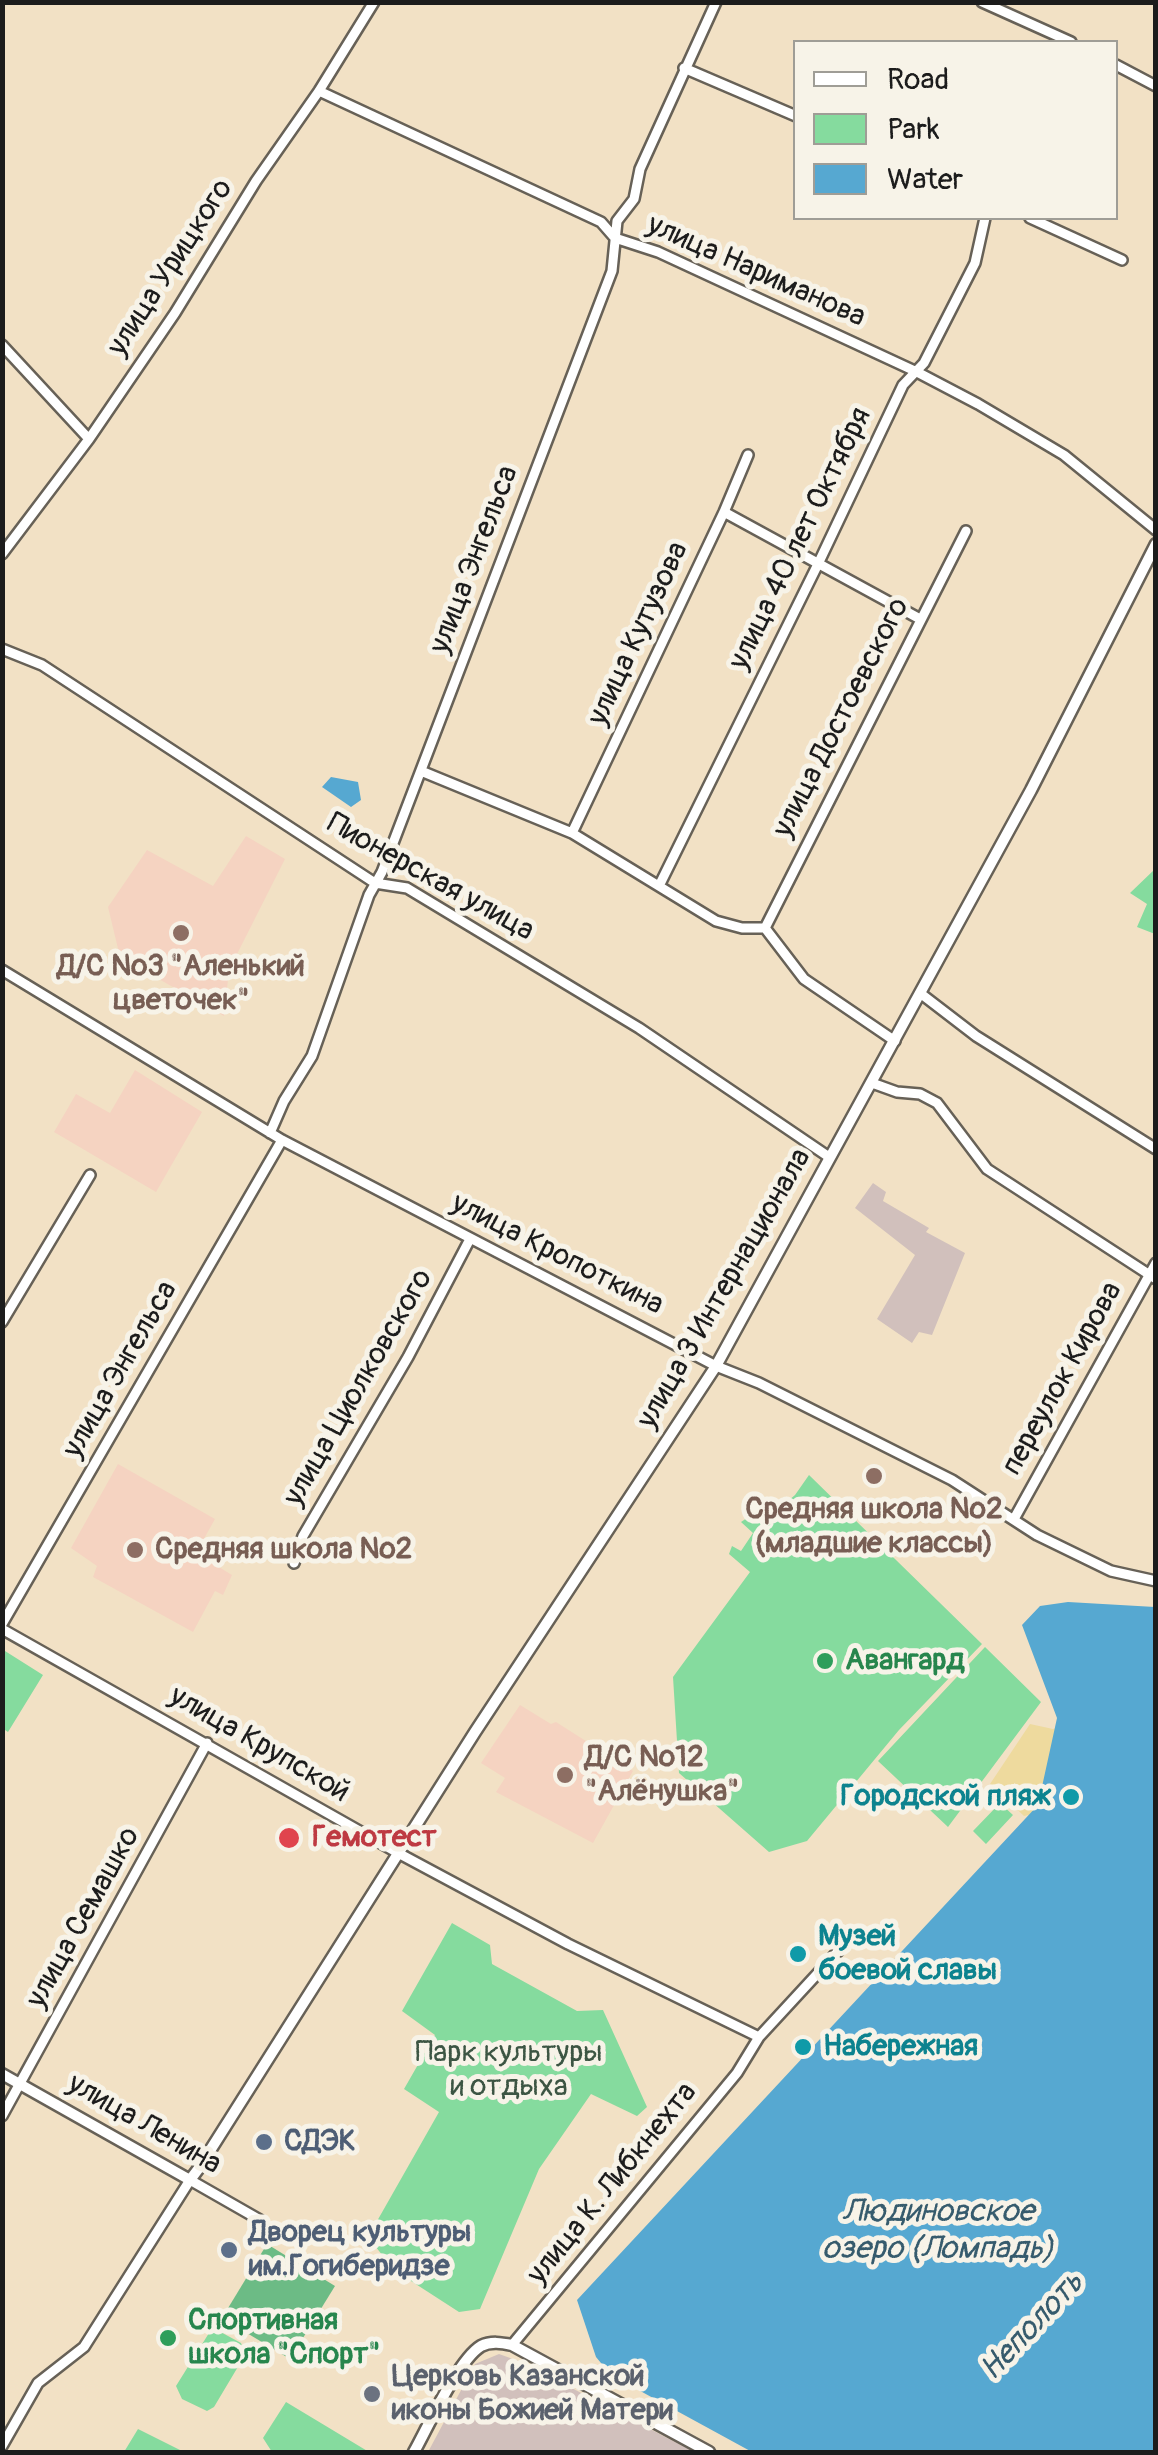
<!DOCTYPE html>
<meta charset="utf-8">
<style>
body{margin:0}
#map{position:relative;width:1158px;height:2455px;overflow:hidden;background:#f2e1c5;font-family:Pangolin,sans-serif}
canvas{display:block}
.frame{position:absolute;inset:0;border:5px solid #1c1c1c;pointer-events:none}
.legend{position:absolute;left:793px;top:40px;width:325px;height:180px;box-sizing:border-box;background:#f7f3e8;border:2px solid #9f9d96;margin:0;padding:12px 18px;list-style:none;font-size:30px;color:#1c1c1c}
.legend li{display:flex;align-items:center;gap:20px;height:50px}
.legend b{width:50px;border:2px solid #9f9d96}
</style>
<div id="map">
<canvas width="1158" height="2455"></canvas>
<div class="frame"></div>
<ul class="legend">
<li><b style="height:12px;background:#fff"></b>Road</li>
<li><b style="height:28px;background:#85db9e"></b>Park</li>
<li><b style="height:28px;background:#56a8d1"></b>Water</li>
</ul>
</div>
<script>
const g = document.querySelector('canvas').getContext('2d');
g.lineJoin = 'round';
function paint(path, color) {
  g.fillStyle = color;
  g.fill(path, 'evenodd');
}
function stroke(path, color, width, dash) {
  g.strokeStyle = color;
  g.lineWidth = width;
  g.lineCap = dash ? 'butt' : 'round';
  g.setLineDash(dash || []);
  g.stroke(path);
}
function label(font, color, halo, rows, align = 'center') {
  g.font = font + ' Pangolin,sans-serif';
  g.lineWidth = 10;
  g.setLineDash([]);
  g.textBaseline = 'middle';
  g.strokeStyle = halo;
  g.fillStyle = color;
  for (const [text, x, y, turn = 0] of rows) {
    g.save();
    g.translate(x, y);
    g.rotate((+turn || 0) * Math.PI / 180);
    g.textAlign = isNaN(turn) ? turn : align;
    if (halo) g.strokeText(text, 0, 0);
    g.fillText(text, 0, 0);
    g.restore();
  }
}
paint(new Path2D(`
 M 246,836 L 285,859 L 229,970 L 224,1016 L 120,957 L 108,907 L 147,850 L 213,886 Z
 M 135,1070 L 202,1112 L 156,1192 L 54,1132 L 76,1094 L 110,1113 Z
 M 118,1464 L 215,1519 L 196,1553 L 232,1575 L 223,1595 L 215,1591 L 193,1632 L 93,1577 L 97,1566 L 71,1548 Z
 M 520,1705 L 551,1724 L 556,1722 L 633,1771 L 593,1843 L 496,1792 L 505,1778 L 481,1763 Z`), '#f5d3c1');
paint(new Path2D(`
 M 873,1183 L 886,1192 L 883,1201 L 929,1228 L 926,1232 L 965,1253 L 932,1335 L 919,1332 L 912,1343 L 877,1319 L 915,1255 L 855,1208 Z
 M 499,2354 L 524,2363 L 694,2452 L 428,2452 L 475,2364 Z`), '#d1c0bc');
paint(new Path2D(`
 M 1155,869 L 1155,934 L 1137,927 L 1147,904 L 1130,893 Z
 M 809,1475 L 982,1644 L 899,1730 L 807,1841 L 769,1852 L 679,1773 L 673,1677 L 750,1572 L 729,1554 L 732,1546 L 741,1551 L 753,1533 L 741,1522 L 753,1514 L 766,1520 L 795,1495 Z
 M 985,1647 L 1041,1702 L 948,1827 L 878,1761 Z
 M 5,1651 L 43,1675 L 8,1732 L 2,1728 Z
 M 1000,1803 L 1013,1815 L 986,1844 L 973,1831 Z
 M 452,1923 L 490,1945 L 492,1964 L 577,2011 L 603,2010 L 647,2107 L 637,2116 L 591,2094 L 539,2169 L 480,2309 L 459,2312 L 394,2270 L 368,2237 L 439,2112 L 404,2089 L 435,2035 L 402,2011 Z
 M 215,2329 L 241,2343 L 245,2355 L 214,2407 L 207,2411 L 182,2399 L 176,2386 L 209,2333 Z
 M 286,2402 L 369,2452 L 272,2452 L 263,2438 Z
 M 138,2429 L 184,2452 L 124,2452 Z`), '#85db9e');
paint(new Path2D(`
 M 267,2244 L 335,2286 L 290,2359 L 222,2318 Z`), '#6cbb85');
paint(new Path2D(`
 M 1030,1724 L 1053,1729 L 1068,1724 L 1052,1810 L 1024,1816 L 990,1784 Z`), '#eeda9e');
paint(new Path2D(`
 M 331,777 L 358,782 L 361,800 L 351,807 L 322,787 Z
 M 1068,1602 L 1155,1607 L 1155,2452 L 752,2452 L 611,2375 L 596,2357 L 577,2300 L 1038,1805 L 1057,1718 L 1022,1625 L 1040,1606 Z`), '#56a8d1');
const minor = new Path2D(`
 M 982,2 L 1071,42
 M 1116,65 L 1156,86
 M 684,68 L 796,116
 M 319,91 L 601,222 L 615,238 L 658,252 L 917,372 L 978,404 L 1064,455 L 1156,530
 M 1030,218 L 1122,260
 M 2,345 L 89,439
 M 724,512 L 920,619
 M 2,554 L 89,439 L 175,313 L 256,181 L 319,91 L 374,2
 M 2,649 L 42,665 L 375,883 L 407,888 L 639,1028 L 829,1157
 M 421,771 L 572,833 L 716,921 L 742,928 L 765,928 L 804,979 L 895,1041
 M 572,833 L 724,512 L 748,455
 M 660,884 L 819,562 L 903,385 L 924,363 L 975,263 L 985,218
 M 765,928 L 966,531
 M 2,970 L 282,1140 L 716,1366 L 759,1383 L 952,1480 L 1037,1535 L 1111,1571 L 1156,1581
 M 920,993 L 976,1036 L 1156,1149
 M 872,1083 L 897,1092 L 920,1094 L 937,1103 L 987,1169 L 1156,1279
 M 270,1133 L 284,1101 L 312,1056 L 369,895 L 382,872 L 612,271 L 617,221 L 634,199 L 640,169 L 716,2
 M 2,1322 L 90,1175
 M 1014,1519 L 1156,1263
 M 294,1563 L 303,1536 L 408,1357 L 470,1239
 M 2,1624 L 282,1140
 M 2,1629 L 400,1854 L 568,1944 L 759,2037
 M 2,2116 L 207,1743
 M 512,2345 L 737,2073 L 759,2037 L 854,1934
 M 2,2446 L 38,2383 L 84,2347 L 190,2180 L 260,2220`);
const tertiary = new Path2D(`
 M 2,2074 L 190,2180 L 199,2168 L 475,1732 L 716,1366 L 1031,790 L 1156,544
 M 414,2452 C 428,2427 458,2360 481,2346 C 491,2341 502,2343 512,2345 L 709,2452`);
stroke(minor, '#676157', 14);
stroke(tertiary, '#676157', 15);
stroke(minor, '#fff', 9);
stroke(tertiary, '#fff', 10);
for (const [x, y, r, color] of [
 [181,933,10,"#8d6e63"],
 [874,1476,10,"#8d6e63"],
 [135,1550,10,"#8d6e63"],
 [825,1661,10,"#2e9e5b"],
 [565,1775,10,"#8d6e63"],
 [1071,1797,10,"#0f9aa8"],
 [289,1838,12,"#e0444e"],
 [798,1954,10,"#0f9aa8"],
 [803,2047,10,"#0f9aa8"],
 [264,2142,10,"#5c6f8a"],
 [229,2250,10,"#5c6f8a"],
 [168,2338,10,"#2e9e5b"],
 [372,2394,10,"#6b7280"]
]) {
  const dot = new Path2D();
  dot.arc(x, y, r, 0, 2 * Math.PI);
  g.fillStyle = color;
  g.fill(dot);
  stroke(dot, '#f7f3e8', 4);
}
label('30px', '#1c1c1c', '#f7f3e8', [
 ["улица Урицкого",171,268,-57],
 ["улица Нариманова",756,272,24],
 ["улица 40 лет Октября",801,539,-64],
 ["улица Энгельса",475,560,-69],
 ["улица Кутузова",639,634,-65],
 ["улица Достоевского",842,718,-63],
 ["Пионерская улица",430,878,29],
 ["улица Кропоткина",557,1255,27],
 ["улица 3 Интернационала",725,1289,-60],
 ["улица Энгельса",121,1370,-60],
 ["переулок Кирова",1063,1379,-61],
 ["улица Циолковского",359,1388,-60],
 ["улица Крупской",259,1745,30],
 ["улица Семашко",84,1918,-61],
 ["улица Ленина",144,2125,30],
 ["улица К. Либкнехта",613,2184,-51]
]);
label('bold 30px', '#785e54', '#f7f3e8', [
 ["Д/С №3 \"Аленький",181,967],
 ["цветочек\"",181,1001],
 ["Средняя школа №2",874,1510],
 ["(младшие классы)",874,1544],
 ["Средняя школа №2",155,1550,"left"],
 ["Д/С №12",585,1758,"left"],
 ["\"Алёнушка\"",585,1792,"left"]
]);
label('bold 30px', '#27864d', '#f7f3e8', [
 ["Авангард",845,1661],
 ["Спортивная",188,2321],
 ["школа \"Спорт\"",188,2355]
], 'left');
label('bold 30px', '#0d838f', '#f7f3e8', [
 ["Городской пляж",1051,1797,"right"],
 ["Музей",818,1937],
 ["боевой славы",818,1971],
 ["Набережная",823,2047]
], 'left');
label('bold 30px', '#be3a42', '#f7f3e8', [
 ["Гемотест",312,1838]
], 'left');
label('30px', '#3c5543', '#f7f3e8', [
 ["Парк культуры",509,2053],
 ["и отдыха",509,2087]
]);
label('bold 30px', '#4e5e75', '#f7f3e8', [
 ["СДЭК",284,2142],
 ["Дворец культуры",249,2233],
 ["им.Гогиберидзе",249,2267]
], 'left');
label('bold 30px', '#5b616d', '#f7f3e8', [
 ["Церковь Казанской",392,2377],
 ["иконы Божией Матери",392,2411]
], 'left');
label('italic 32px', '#365b6d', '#f7f3e8', [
 ["Людиновское",938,2213],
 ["озеро (Ломпадь)",938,2250],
 ["Неполоть",1033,2327,-47]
]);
</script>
